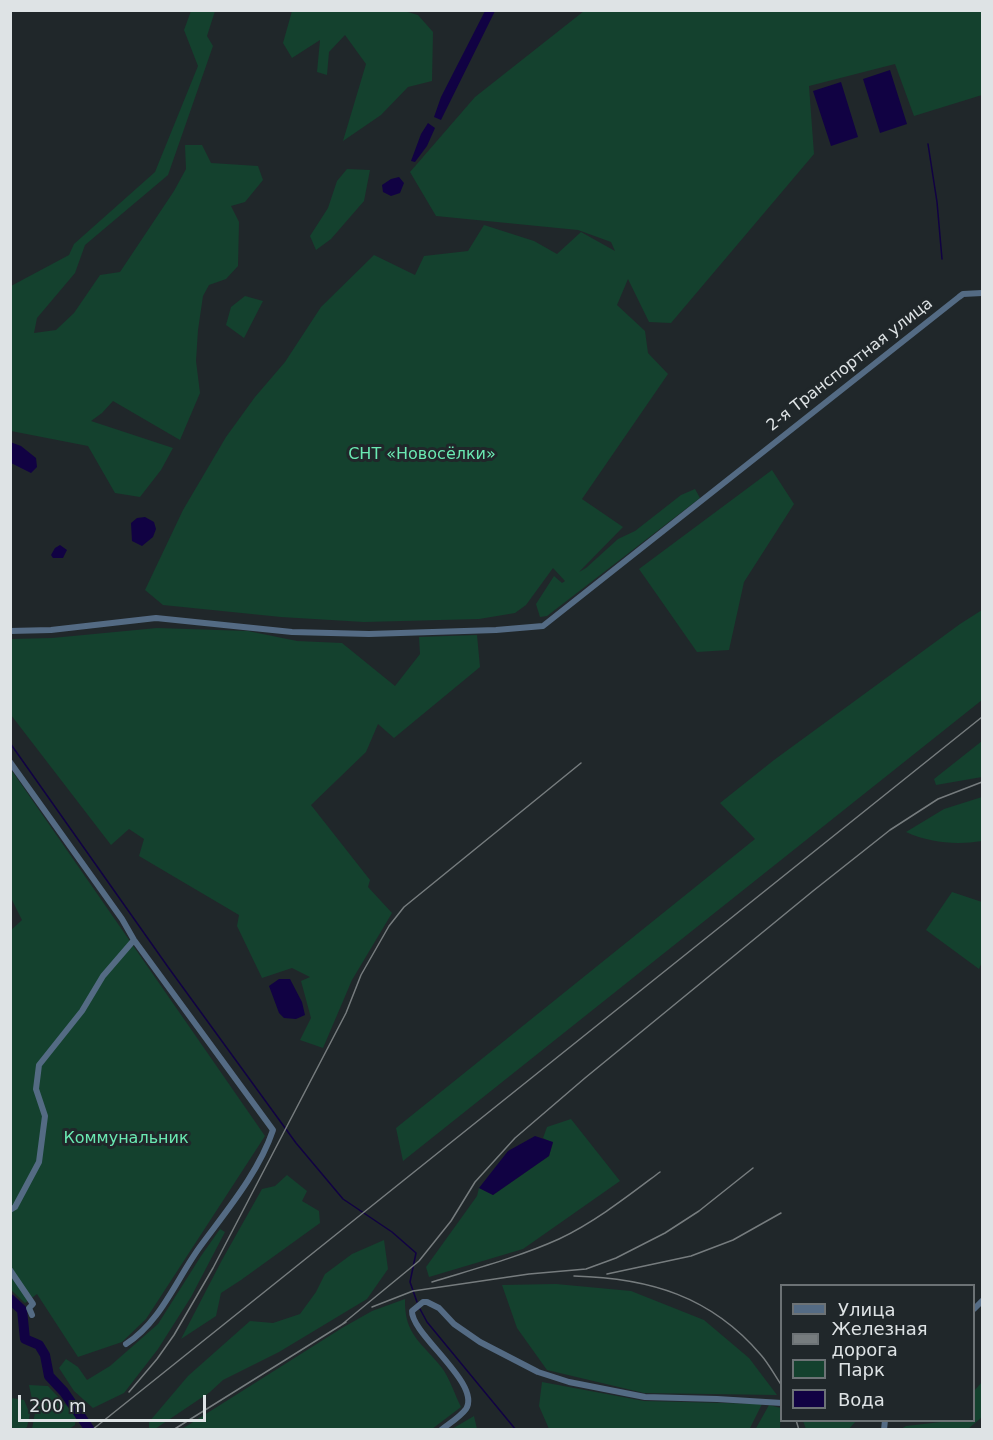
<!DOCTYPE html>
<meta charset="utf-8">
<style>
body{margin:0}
#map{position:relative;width:993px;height:1440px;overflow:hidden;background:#20272a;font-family:"DejaVu Sans",sans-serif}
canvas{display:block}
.frame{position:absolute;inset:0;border:12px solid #dee3e5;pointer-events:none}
.legend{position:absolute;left:780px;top:1284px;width:195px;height:138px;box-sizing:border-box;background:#20272a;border:2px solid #6c7275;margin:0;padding:8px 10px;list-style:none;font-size:18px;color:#dee3e5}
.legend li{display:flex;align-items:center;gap:12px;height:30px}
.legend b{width:30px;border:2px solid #6c7275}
.scale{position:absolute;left:18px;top:1395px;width:188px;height:27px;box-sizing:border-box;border:3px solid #dee3e5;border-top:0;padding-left:8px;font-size:18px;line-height:21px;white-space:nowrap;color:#dee3e5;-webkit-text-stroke:4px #20272a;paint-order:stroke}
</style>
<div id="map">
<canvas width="993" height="1440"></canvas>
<div class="frame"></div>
<ul class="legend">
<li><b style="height:8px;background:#546b84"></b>Улица</li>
<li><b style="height:8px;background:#767c7e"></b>Железная дорога</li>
<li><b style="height:16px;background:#14412e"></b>Парк</li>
<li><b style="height:16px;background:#110243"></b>Вода</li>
</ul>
<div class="scale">200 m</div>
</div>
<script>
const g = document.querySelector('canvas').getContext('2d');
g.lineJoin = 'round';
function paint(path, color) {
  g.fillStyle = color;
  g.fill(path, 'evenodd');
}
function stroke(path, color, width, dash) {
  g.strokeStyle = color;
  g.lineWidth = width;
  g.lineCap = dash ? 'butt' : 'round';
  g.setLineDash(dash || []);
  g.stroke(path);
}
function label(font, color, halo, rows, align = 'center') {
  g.font = font + ' "DejaVu Sans",sans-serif';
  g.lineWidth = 6;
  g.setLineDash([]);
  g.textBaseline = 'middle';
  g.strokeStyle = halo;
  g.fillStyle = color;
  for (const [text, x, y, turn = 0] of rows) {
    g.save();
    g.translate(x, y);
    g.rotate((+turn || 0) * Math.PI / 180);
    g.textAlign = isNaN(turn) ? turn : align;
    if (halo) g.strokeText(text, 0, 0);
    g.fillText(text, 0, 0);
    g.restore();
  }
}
paint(new Path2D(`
 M 191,11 L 215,11 L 207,36 L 213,46 L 168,175 L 85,245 L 75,273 L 37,318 L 34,333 L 56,330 L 74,313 L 100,275 L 120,272 L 174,191 L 186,169 L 185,145 L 202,145 L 211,163 L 258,166 L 263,180 L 245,202 L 231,206 L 239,222 L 238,266 L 226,279 L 209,285 L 203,296 L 198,330 L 196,361 L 200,393 L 180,440 L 113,401 L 102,413 L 91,421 L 173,448 L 161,470 L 140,497 L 115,493 L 88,446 L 11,431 L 11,286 L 69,255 L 74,244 L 155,172 L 198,66 L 184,30 Z
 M 292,11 L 401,10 L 418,15 L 433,32 L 432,81 L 408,87 L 381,115 L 343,141 L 366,64 L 345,35 L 329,52 L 327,75 L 317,72 L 320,40 L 292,58 L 283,43 Z
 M 584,11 L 982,11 L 982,95 L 914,116 L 895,64 L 809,86 L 814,154 L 671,323 L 649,322 L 628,279 L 617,305 L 645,331 L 648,353 L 668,374 L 582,499 L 623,527 L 579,572 L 586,568 L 618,539 L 635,531 L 681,495 L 695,489 L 700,498 L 547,616 L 540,617 L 536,604 L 554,576 L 562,583 L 565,581 L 553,568 L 526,605 L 515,613 L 479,619 L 364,622 L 281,617 L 163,605 L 145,590 L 183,510 L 226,437 L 255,397 L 285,362 L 321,307 L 374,255 L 415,275 L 424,256 L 468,251 L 484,225 L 534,241 L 557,254 L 581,232 L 615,251 L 611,242 L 578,230 L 436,216 L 410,172 L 475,97 Z
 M 347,169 L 370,170 L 364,201 L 331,239 L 316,250 L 310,236 L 328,208 L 337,181 Z
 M 245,296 L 263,301 L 244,338 L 226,325 L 231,307 Z
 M 772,470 L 794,504 L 744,582 L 729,650 L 697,652 L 639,569 Z
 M 982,610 L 982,700 L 403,1161 L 396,1128 L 755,839 L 720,803 L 774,760 L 960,624 Z
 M 157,628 L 248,631 L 297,641 L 342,643 L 395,686 L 420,654 L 419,637 L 477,635 L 480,667 L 394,738 L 378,724 L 366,752 L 311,805 L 370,880 L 368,887 L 392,913 L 352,980 L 323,1048 L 300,1040 L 311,1018 L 301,981 L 310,977 L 292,968 L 262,978 L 237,926 L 239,915 L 139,856 L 144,839 L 129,829 L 111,845 L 11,715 L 11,639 L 52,638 Z
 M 982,741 L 982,777 L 936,785 L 934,779 Z
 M 10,768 L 265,1136 L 146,1319 L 122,1342 L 78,1357 L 37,1294 L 25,1303 L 11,1290 L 10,931 L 22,920 L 11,898 Z
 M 982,797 L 982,841 C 957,845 930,843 906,832 L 944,809 Z
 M 952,892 L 982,902 L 982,962 L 979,969 L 926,930 Z
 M 571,1119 L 620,1181 L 523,1249 L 429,1277 L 426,1267 L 477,1196 L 479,1188 L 493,1195 L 549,1156 L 553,1143 L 543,1138 L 547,1127 Z
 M 287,1175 L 307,1191 L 302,1201 L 319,1211 L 320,1223 L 241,1280 L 221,1293 L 216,1316 L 181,1339 L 222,1260 L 262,1189 L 275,1186 Z
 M 220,1229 L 225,1232 L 191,1297 L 158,1349 L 124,1393 L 93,1408 L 74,1391 L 59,1368 L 66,1359 L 78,1367 L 87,1380 L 110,1366 L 158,1324 L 201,1256 Z
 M 384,1240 L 388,1269 L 367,1299 L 279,1352 L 223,1380 L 210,1392 L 155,1429 L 149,1429 L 149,1422 L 188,1376 L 250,1321 L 273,1323 L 300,1314 L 316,1292 L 325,1274 L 352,1254 Z
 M 556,1284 L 631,1291 L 704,1320 L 749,1358 L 777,1395 L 644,1393 L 547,1370 L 517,1328 L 502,1285 Z
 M 405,1299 C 404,1336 423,1343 442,1368 C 450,1379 455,1395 461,1407 L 432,1429 L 182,1429 L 342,1328 L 372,1311 Z
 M 542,1382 L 644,1401 L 762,1404 L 749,1430 L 549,1429 L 539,1406 Z
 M 982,1382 L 982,1417 L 968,1429 L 901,1429 L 906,1426 L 941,1422 L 943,1421 L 974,1420 L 974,1391 Z
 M 29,1385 L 48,1386 L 76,1416 L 75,1425 L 69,1429 L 32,1429 L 35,1413 Z
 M 11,1398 L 24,1400 L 30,1414 L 27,1427 L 24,1429 L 11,1429 Z
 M 769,1405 L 781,1408 L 780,1429 L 755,1430 Z
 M 474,1416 L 477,1429 L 452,1429 Z
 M 803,1421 L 856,1421 L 848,1430 L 806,1429 Z`), '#14412e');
paint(new Path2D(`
 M 485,11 L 495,11 L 441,120 L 434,117 L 441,97 Z
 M 890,70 L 907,124 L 880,133 L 863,79 Z
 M 841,82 L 858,137 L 831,146 L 813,91 Z
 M 428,123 L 435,128 L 427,146 L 415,162 L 411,161 L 421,134 Z
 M 399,177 L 404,183 L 400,193 L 391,196 L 383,192 L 382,185 L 391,179 Z
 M 10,442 L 21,446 L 36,458 L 37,467 L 31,473 L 11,463 Z
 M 145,517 L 154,522 L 156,529 L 153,537 L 142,546 L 132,541 L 131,523 L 137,518 Z
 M 60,545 L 67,550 L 63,558 L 53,558 L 51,555 L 55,548 Z
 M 279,979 L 290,979 L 302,1002 L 305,1015 L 296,1019 L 284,1018 L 279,1013 L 269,986 Z
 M 535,1136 L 553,1142 L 549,1156 L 493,1195 L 479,1188 L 508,1151 Z`), '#110243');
stroke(new Path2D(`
 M 928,144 L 937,202 L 942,259
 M 10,743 L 168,967 L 296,1143 L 343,1199 L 392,1232 L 416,1253 L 410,1282 L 417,1302
 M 420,1309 L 427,1322 L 516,1430`), '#110243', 1.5);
stroke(new Path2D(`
 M 10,1299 L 22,1310 L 25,1339 L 39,1345 L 45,1355 L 49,1376 L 64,1392 L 90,1430`), '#110243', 10);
stroke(new Path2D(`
 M 10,631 L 51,630 L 156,618 L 292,632 L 369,634 L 496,630 L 543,626 L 959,297 L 963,294 L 982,293
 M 10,762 L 122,919 L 134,940 L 273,1130 C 259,1172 227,1210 202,1244 C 177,1277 162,1321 126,1344
 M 10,1210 L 15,1207 L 39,1162 L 45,1116 L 36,1089 L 39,1065 L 82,1011 L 103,976 L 134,940
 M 10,1270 L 33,1304 L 29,1308 L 32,1315
 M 974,1309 L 982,1301
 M 441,1430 C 450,1423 460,1417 466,1409 C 482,1384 411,1334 412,1311 L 423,1302 L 427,1302 L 439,1308 L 454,1324 L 480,1342 L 538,1372 L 569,1382 L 645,1397 L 717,1399 L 782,1403
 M 884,1430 L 885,1420`), '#546b84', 6);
stroke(new Path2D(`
 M 607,1274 L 691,1256 L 733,1240 L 781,1213
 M 574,1276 C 649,1278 711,1296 761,1355 C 769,1364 775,1376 782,1386
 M 432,1282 C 474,1269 519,1257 559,1239 C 595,1222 628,1196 660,1172
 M 372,1307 L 413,1291 L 529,1274 L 586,1269 L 616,1258 L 665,1233 L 699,1211 L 753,1168
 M 340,1326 L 419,1261 L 451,1221 L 475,1182 L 515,1138 L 585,1078 L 813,891 L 890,830 L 938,799 L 982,782
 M 129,1392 L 157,1359 L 174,1335 L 213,1268 L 346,1013 L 361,975 L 389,926 L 404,907 L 581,763
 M 796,1420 L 799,1430
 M 92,1430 L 982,717
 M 173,1430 L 346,1322`), '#767c7e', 1.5);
label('16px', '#dee3e5', '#20272a', [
 ["2-я Транспортная улица",850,365,-38]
]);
label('16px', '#6ae9b2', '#20272a', [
 ["СНТ «Новосёлки»",422,455],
 ["Коммунальник",126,1139]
]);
</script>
